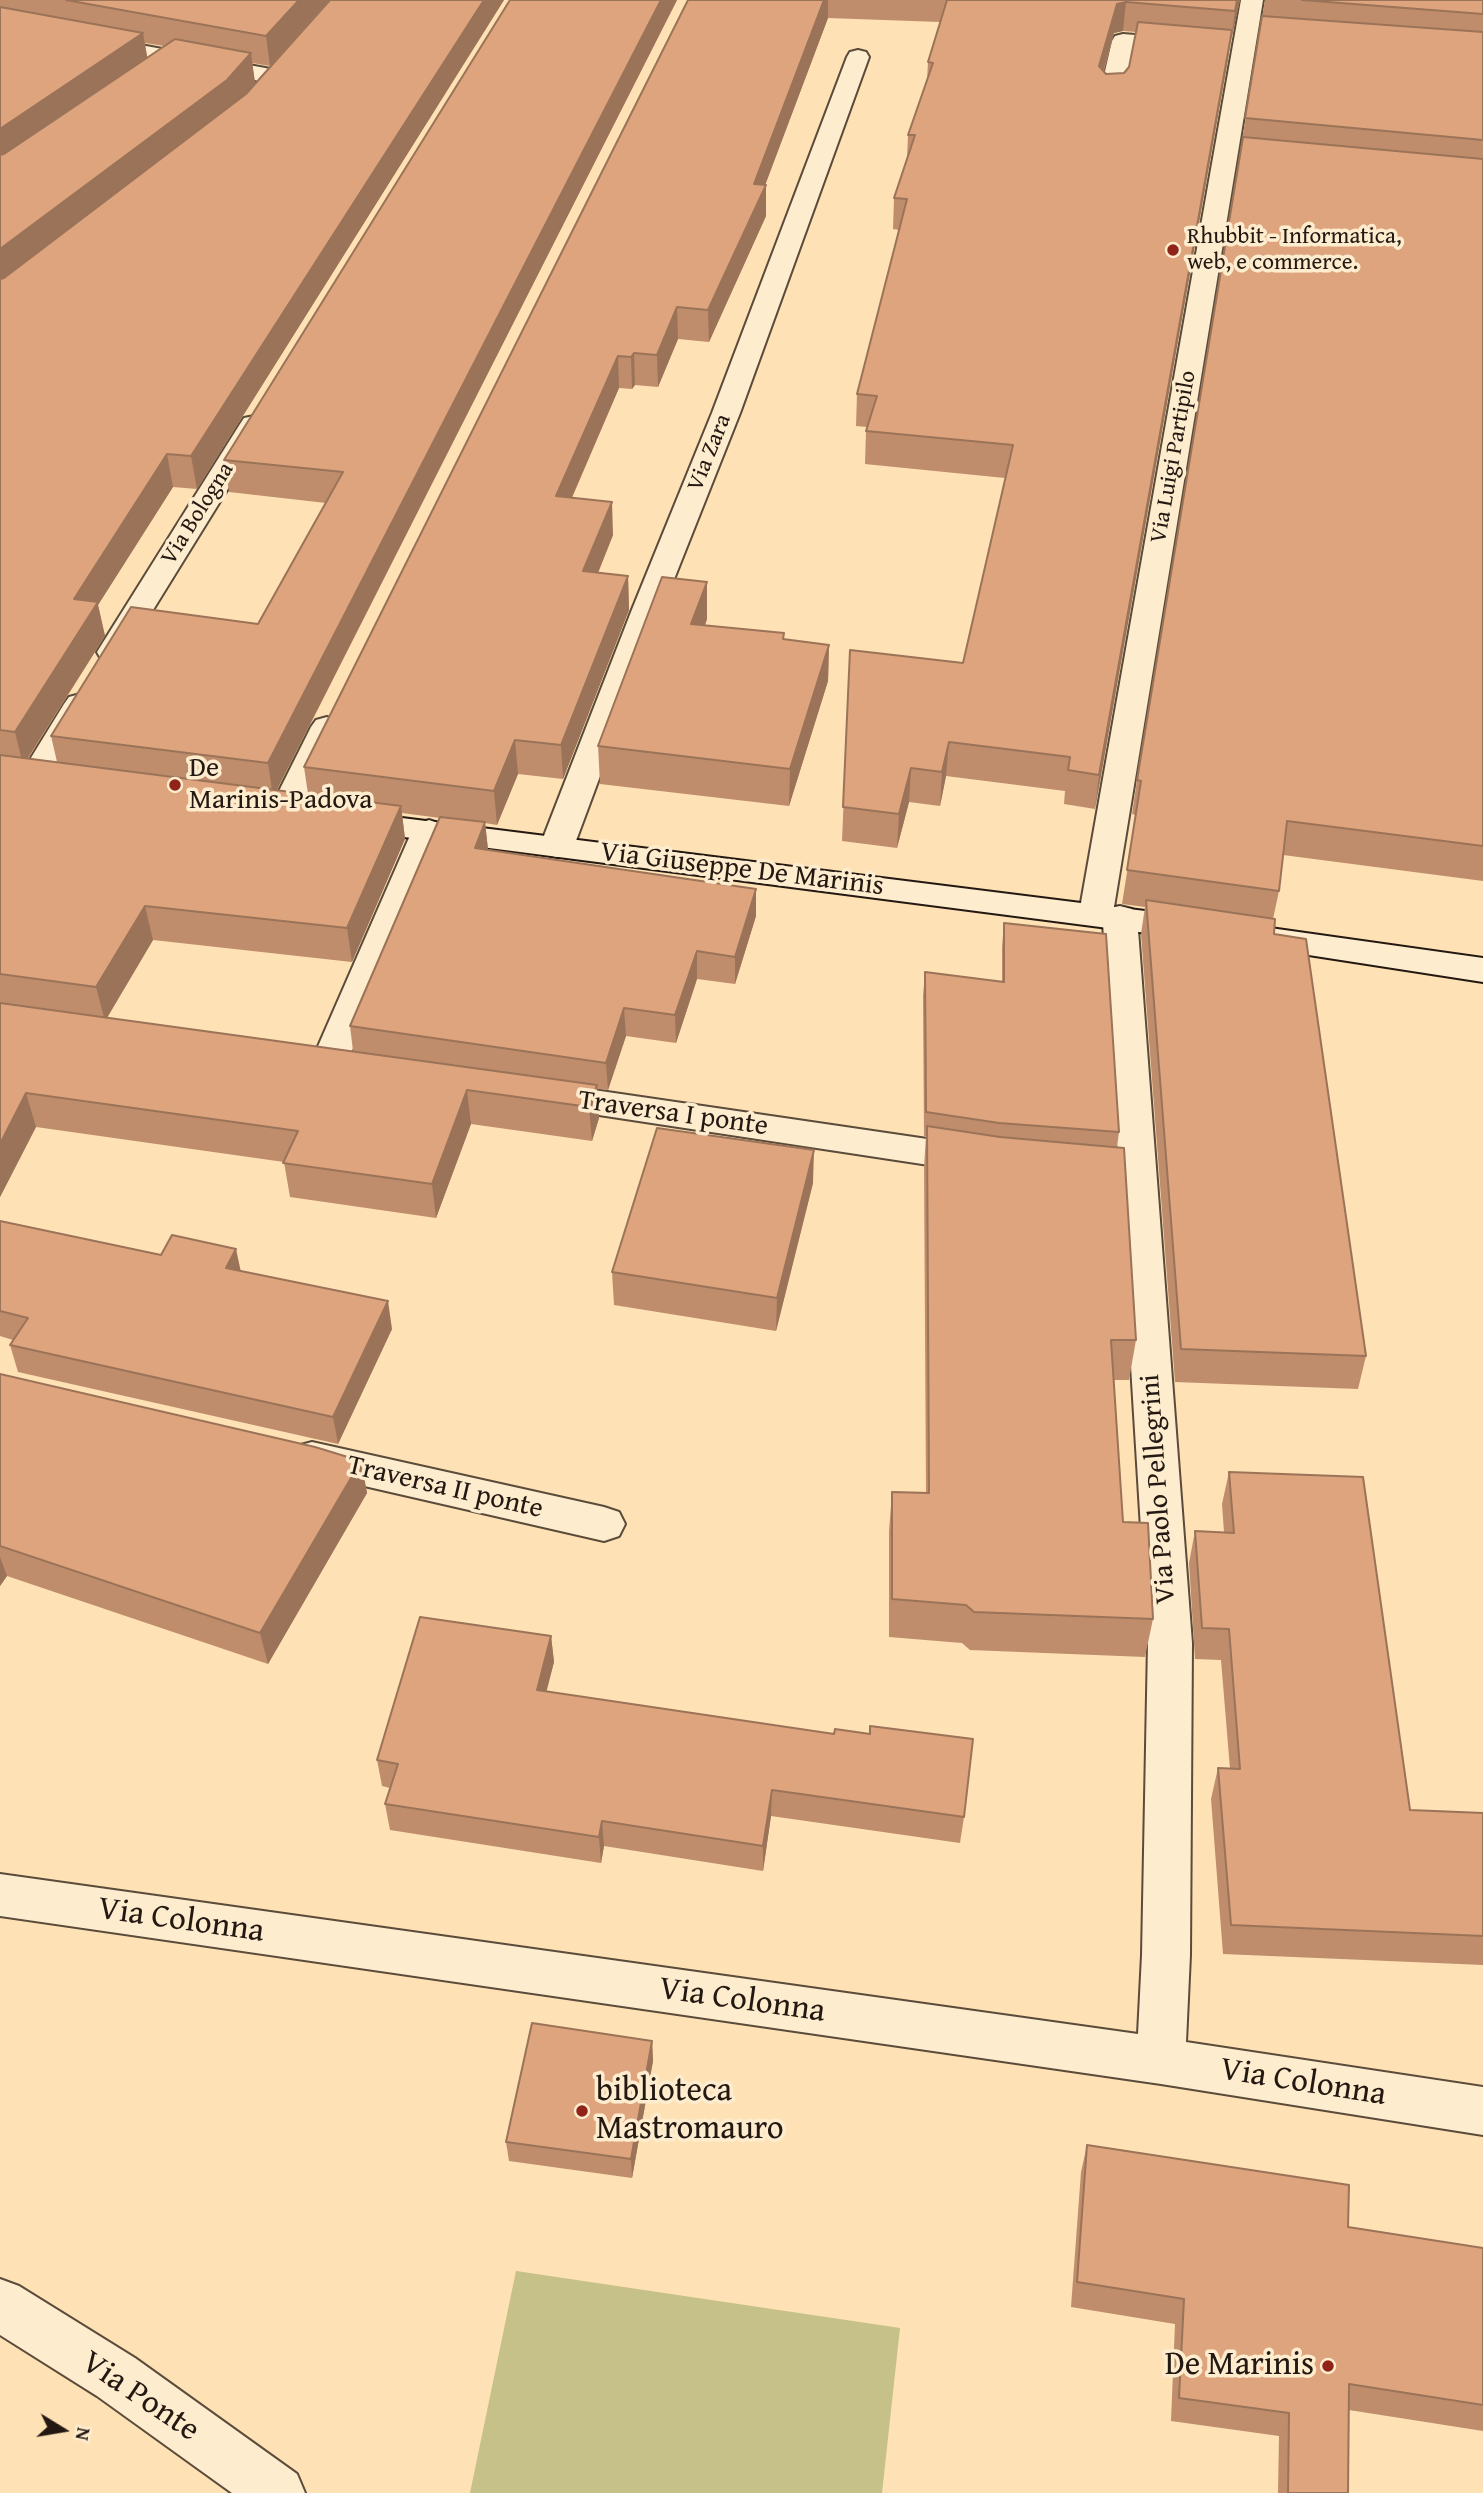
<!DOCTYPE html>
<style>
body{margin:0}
#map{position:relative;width:1483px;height:2493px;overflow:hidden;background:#fee1b4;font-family:"Gentium Book Plus",serif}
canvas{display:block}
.north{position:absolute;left:28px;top:2395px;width:70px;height:70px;-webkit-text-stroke:5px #feecce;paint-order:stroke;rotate:101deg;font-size:19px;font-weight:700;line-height:28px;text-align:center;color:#241912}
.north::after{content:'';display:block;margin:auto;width:24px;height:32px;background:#241912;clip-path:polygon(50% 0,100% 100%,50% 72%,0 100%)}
</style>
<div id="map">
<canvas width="1483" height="2493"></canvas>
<div class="north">N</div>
</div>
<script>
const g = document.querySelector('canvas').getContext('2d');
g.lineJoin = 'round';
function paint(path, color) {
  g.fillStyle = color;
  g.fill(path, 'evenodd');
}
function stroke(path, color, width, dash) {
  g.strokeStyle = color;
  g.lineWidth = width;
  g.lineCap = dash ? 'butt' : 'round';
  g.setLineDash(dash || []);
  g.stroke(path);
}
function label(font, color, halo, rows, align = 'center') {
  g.font = font + ' "Gentium Book Plus",serif';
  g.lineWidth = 7;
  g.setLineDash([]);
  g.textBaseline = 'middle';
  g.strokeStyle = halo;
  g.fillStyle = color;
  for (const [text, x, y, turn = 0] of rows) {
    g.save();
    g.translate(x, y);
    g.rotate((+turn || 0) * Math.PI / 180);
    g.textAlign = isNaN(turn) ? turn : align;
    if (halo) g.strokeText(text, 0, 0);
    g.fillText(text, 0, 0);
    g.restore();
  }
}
paint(new Path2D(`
 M 516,2271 L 900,2328 L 882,2493 L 470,2493 Z`), '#c5c189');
const street = new Path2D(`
 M 1241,0 L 1263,0 L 1114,907 L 1120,906 L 1132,909 L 1137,917 L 1192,1643 L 1190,1955 L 1186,2042 L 1483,2087 L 1483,2135 L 1161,2084 L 0,1916 L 0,1874 L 1138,2034 L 1142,1955 L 1148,1643 L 1120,1186 L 1073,1183 L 1060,1179 L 1054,1169 L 1060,1159 L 1073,1155 L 1118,1159 L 1103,923 L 1096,925 L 1084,922 L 1079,914 Z
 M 0,19 L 276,70 L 284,72 L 288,77 L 284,82 L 276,84 L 0,33 Z
 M 1123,34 L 1185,39 L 1193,41 L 1196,46 L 1193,51 L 1185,53 L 1133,49 L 1123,97 L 1119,102 L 1103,102 L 1099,97 L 1112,41 L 1115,36 Z
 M 858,50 L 866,52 L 869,57 L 740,413 L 661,612 L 574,846 L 569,854 L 557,857 L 545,854 L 540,846 L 631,612 L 712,413 L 847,57 L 850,52 Z
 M 254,416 L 264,418 L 268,424 L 127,652 L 123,659 L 112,661 L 101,659 L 97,652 L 240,424 L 244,418 Z
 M 80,694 L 91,697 L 96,704 L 50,779 L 45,786 L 34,789 L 23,786 L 18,779 L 64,704 L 69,697 Z
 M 327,717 L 338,720 L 343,727 L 300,813 L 296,820 L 284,823 L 272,820 L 268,813 L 311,727 L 316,720 Z
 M 429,820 L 441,824 L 446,831 L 345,1067 L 340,1076 L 327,1080 L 314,1076 L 309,1067 L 412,831 L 417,824 Z
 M 546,1083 L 975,1146 L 988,1149 L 994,1159 L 988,1169 L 975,1172 L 533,1105 L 528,1096 L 533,1087 Z
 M 312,1442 L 604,1507 L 619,1512 L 625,1524 L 619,1536 L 604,1541 L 312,1474 L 297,1470 L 291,1458 L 297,1446 Z
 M 0,2279 L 19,2286 L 135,2358 L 297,2474 L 305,2493 L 232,2493 L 97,2396 L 0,2335 Z`);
const secondary = new Path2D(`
 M 354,812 L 1193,917 L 1205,920 L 1210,928 L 1205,936 L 1193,939 L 342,829 L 338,822 L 342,815 Z
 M 1256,926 L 1483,958 L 1483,982 L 1244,945 L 1239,937 L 1244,929 Z`);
stroke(street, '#5a4b3a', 4);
stroke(secondary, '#241912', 4);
paint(street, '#feecce');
paint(secondary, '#feecce');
paint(new Path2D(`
 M 0,0 L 329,0 L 270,66 L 252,63 L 255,83 L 244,96 L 330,0 L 504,0 L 197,489 L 173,487 L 98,605 L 105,636 L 28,759 L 57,762 L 51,736 L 258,624 L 326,503 L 229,492 L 224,460 L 677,0 L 277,790 L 308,794 L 304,767 L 688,0 L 1240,0 L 1231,40 L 1095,809 L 1064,804 L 1065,791 L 946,776 L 940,806 L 909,802 L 897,848 L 842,841 L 850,650 L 963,663 L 1005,478 L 865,464 L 866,431 L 867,427 L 856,426 L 857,394 L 899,230 L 893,229 L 894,198 L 907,159 L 908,135 L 927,80 L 928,62 L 940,22 L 828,18 L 765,185 L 766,216 L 709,342 L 678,339 L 658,387 L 635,385 L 632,389 L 619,388 L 572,498 L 613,535 L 598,573 L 628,576 L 629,610 L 563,779 L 518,774 L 497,825 L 485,823 L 488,849 L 756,916 L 735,984 L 697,979 L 676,1043 L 626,1036 L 608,1090 L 597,1089 L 599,1118 L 592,1141 L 471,1124 L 436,1218 L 290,1197 L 284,1162 L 36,1127 L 0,1197 ZM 1123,31 L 1136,32 L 1129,67 L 1124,73 L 1106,74 L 1104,71 L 1114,33 ZM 145,43 L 164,46 L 147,57 ZM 402,813 L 440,818 L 350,1026 L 353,1051 L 107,1018 L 153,940 L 352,962 L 405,839 Z
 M 1265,0 L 1483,0 L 1483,881 L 1283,855 L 1279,891 L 1273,919 L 1274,934 L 1366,1356 L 1358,1389 L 1175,1382 L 1141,934 L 1145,907 L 1122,904 L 1136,815 L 1132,814 L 1137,780 Z
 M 707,619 L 705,625 L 784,639 L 829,645 L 828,681 L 789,806 L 600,784 L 598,746 Z
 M 1004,923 L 1119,1132 L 1117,1147 L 1136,1340 L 1129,1380 L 1114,1380 L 1123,1522 L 1153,1619 L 1145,1657 L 970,1650 L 962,1643 L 889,1637 L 889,1531 L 892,1492 L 926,1493 L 924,1167 L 926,1136 L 924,1136 L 923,996 L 925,972 L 1002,982 L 1002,947 Z
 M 813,1183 L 776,1331 L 614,1305 L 612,1272 Z
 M 0,1221 L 161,1255 L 240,1270 L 392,1329 L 338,1444 L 18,1372 L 10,1345 L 13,1340 L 0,1336 Z
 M 0,1374 L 361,1461 L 367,1493 L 268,1664 L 7,1576 L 0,1586 Z
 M 1229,1472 L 1410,1810 L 1483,1813 L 1483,1965 L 1223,1954 L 1211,1799 L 1218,1768 L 1230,1769 L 1221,1660 L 1195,1659 L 1189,1563 L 1195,1531 L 1224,1532 L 1222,1504 Z
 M 551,1636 L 554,1662 L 546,1691 L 964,1817 L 960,1843 L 771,1816 L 763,1871 L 604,1846 L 601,1863 L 390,1830 L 385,1804 L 390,1788 L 382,1786 L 377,1760 Z
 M 652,2041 L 653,2061 L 632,2178 L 509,2161 L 506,2142 Z
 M 1087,2145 L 1348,2227 L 1483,2248 L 1483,2431 L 1349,2410 L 1348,2493 L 1278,2493 L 1279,2436 L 1171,2421 L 1175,2324 L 1071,2307 L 1081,2172 Z`), '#bf8d6c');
paint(new Path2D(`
 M 299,0 L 329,0 L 270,66 L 266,36 Z
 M 484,0 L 504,0 L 197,489 L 191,456 Z
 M 661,0 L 677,0 L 273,797 L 268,763 Z
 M 824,0 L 828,0 L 828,18 L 758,204 L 766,185 L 766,216 L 709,342 L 708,310 L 754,184 Z
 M 1237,0 L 1240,0 L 1231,40 L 1235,11 Z
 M 1126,2 L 1123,31 L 1114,33 L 1096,96 L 1099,66 L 1117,4 Z
 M 1232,30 L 1228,59 L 1095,809 L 1099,775 Z
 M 143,33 L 148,62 L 0,164 L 0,129 Z
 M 251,53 L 255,83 L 231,110 L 0,286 L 0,249 Z
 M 677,307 L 678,339 L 658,387 L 657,355 Z
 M 634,353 L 635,385 L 632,389 L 631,357 Z
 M 618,356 L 619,388 L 558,529 L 556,496 Z
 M 167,454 L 173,487 L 98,605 L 105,636 L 23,765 L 15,732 L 74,599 Z
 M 612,502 L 613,535 L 585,605 L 583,571 Z
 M 628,576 L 629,610 L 563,779 L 561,745 Z
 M 707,582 L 707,619 L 692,661 L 691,624 Z
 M 829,645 L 828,681 L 789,806 L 790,769 Z
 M 515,740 L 518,774 L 497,825 L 494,791 Z
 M 949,742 L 946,776 L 940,806 L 942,772 Z
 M 911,768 L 909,802 L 897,848 L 899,814 Z
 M 401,806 L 405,839 L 352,962 L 347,928 Z
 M 485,822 L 488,850 L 475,848 Z
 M 756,889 L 756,916 L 735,984 L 735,957 Z
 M 145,906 L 153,940 L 105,1021 L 96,987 Z
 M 697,951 L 697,979 L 676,1043 L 675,1015 Z
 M 624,1008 L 626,1036 L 608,1090 L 606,1063 Z
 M 597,1085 L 599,1118 L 592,1141 L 589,1107 Z
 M 467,1090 L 471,1124 L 436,1218 L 432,1184 Z
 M 26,1093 L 36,1127 L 0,1197 L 0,1144 Z
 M 814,1150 L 813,1183 L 776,1331 L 777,1298 Z
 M 236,1249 L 242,1277 L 226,1268 Z
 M 388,1301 L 392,1329 L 338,1444 L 333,1417 Z
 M 361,1461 L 367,1493 L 268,1664 L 260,1633 Z
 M 0,1557 L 7,1576 L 0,1586 Z
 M 551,1636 L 554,1662 L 540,1717 L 537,1690 Z
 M 772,1790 L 771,1816 L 763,1871 L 763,1846 Z
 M 602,1821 L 604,1846 L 601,1863 L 599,1837 Z
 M 652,2041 L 653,2061 L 632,2178 L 631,2159 Z`), '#9b7358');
const building = new Path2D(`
 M 66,0 L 299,0 L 266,36 Z
 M 330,0 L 484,0 L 191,456 L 167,454 L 74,599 L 98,602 L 15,732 L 0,730 L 0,279 L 4,278 L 246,94 Z
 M 510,0 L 661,0 L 268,763 L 51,736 L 131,607 L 258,624 L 343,472 L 224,460 Z
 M 688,0 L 824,0 L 754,184 L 766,185 L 708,310 L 677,307 L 657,355 L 634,353 L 631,357 L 618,356 L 556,496 L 612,502 L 583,571 L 628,576 L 561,745 L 515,740 L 494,791 L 304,767 Z
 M 947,0 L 1237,0 L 1235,11 L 1126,2 L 1117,4 L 1099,66 L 1106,74 L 1124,73 L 1129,67 L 1138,22 L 1232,30 L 1099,775 L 1068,770 L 1070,757 L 949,742 L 942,772 L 911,768 L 899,814 L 843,807 L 850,650 L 963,663 L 1013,445 L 866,431 L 877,396 L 857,394 L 907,199 L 894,198 L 915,135 L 908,135 L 933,63 L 928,62 Z
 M 1302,0 L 1483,0 L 1483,14 Z
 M 0,7 L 143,33 L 0,129 Z
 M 1262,16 L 1483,32 L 1483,140 L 1245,118 Z
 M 175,39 L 251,53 L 227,80 L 0,249 L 0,155 L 4,154 Z
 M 1243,137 L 1483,159 L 1483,846 L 1287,821 L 1279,891 L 1127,870 L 1141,781 L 1137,780 Z
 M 662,577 L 707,582 L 691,624 L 784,633 L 783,639 L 829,645 L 790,769 L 598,746 Z
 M 0,755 L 401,806 L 347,928 L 145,906 L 96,987 L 0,974 Z
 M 440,817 L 485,822 L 475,848 L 756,889 L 735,957 L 697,951 L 675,1015 L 624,1008 L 606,1063 L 350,1026 Z
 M 1146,900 L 1275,919 L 1274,934 L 1306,939 L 1366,1356 L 1181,1349 Z
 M 1004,923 L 1106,934 L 1119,1132 L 999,1123 L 926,1112 L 925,972 L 1004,982 Z
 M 0,1003 L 597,1085 L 589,1107 L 467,1090 L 432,1184 L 283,1163 L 298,1131 L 26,1093 L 0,1144 Z
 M 927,1126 L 1000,1137 L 1124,1148 L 1136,1340 L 1111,1340 L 1123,1522 L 1148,1523 L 1153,1619 L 974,1612 L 966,1605 L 892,1599 L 892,1492 L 929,1493 Z
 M 657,1128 L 814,1150 L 777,1298 L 612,1272 Z
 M 0,1221 L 161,1255 L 172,1235 L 236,1249 L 226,1268 L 388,1301 L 333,1417 L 10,1345 L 28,1318 L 0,1311 Z
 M 0,1374 L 315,1447 L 361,1461 L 260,1633 L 0,1546 Z
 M 1229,1472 L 1363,1477 L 1410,1810 L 1483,1813 L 1483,1936 L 1231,1925 L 1218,1768 L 1240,1769 L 1229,1629 L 1202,1628 L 1195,1531 L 1234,1533 Z
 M 420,1617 L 551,1636 L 537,1690 L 834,1734 L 835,1729 L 870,1734 L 870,1726 L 973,1739 L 964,1817 L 772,1790 L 763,1846 L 602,1821 L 599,1837 L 385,1804 L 398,1764 L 377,1760 Z
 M 532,2023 L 652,2041 L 631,2159 L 506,2142 Z
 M 1087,2145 L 1349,2185 L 1348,2227 L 1483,2248 L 1483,2405 L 1349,2384 L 1348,2493 L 1288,2493 L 1289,2413 L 1179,2398 L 1184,2299 L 1077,2282 Z`);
paint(building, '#dea47d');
stroke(building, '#9b7358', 2);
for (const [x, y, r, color] of [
 [1173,250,7,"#8f2418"],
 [175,785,7,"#8f2418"],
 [582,2111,7,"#8f2418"],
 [1328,2366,7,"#8f2418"]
]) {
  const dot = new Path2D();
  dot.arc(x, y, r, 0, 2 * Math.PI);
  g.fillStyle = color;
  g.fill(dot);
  stroke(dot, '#feecce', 2.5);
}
label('23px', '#241912', '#feecce', [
 ["Rhubbit - Informatica,",1187,237],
 ["web, e commerce.",1187,263]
], 'left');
label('23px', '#241912', '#feecce', [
 ["Via Zara",710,453,-68],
 ["Via Luigi Partipilo",1174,457,-80],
 ["Via Bologna",198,514,-58]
]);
label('28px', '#241912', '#feecce', [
 ["De",189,769],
 ["Marinis-Padova",189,801]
], 'left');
label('28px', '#241912', '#feecce', [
 ["Via Giuseppe De Marinis",742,870,7],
 ["Traversa I ponte",673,1114,8],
 ["Traversa II ponte",445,1488,13],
 ["Via Paolo Pellegrini",1159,1489,-94]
]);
label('33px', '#241912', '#feecce', [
 ["Via Colonna",181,1921,8],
 ["Via Colonna",742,2001,8],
 ["Via Colonna",1303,2083,9],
 ["Via Ponte",140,2397,34]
]);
label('33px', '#241912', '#feecce', [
 ["biblioteca",596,2092],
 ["Mastromauro",596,2130],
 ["De Marinis",1314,2366,"right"]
], 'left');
</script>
